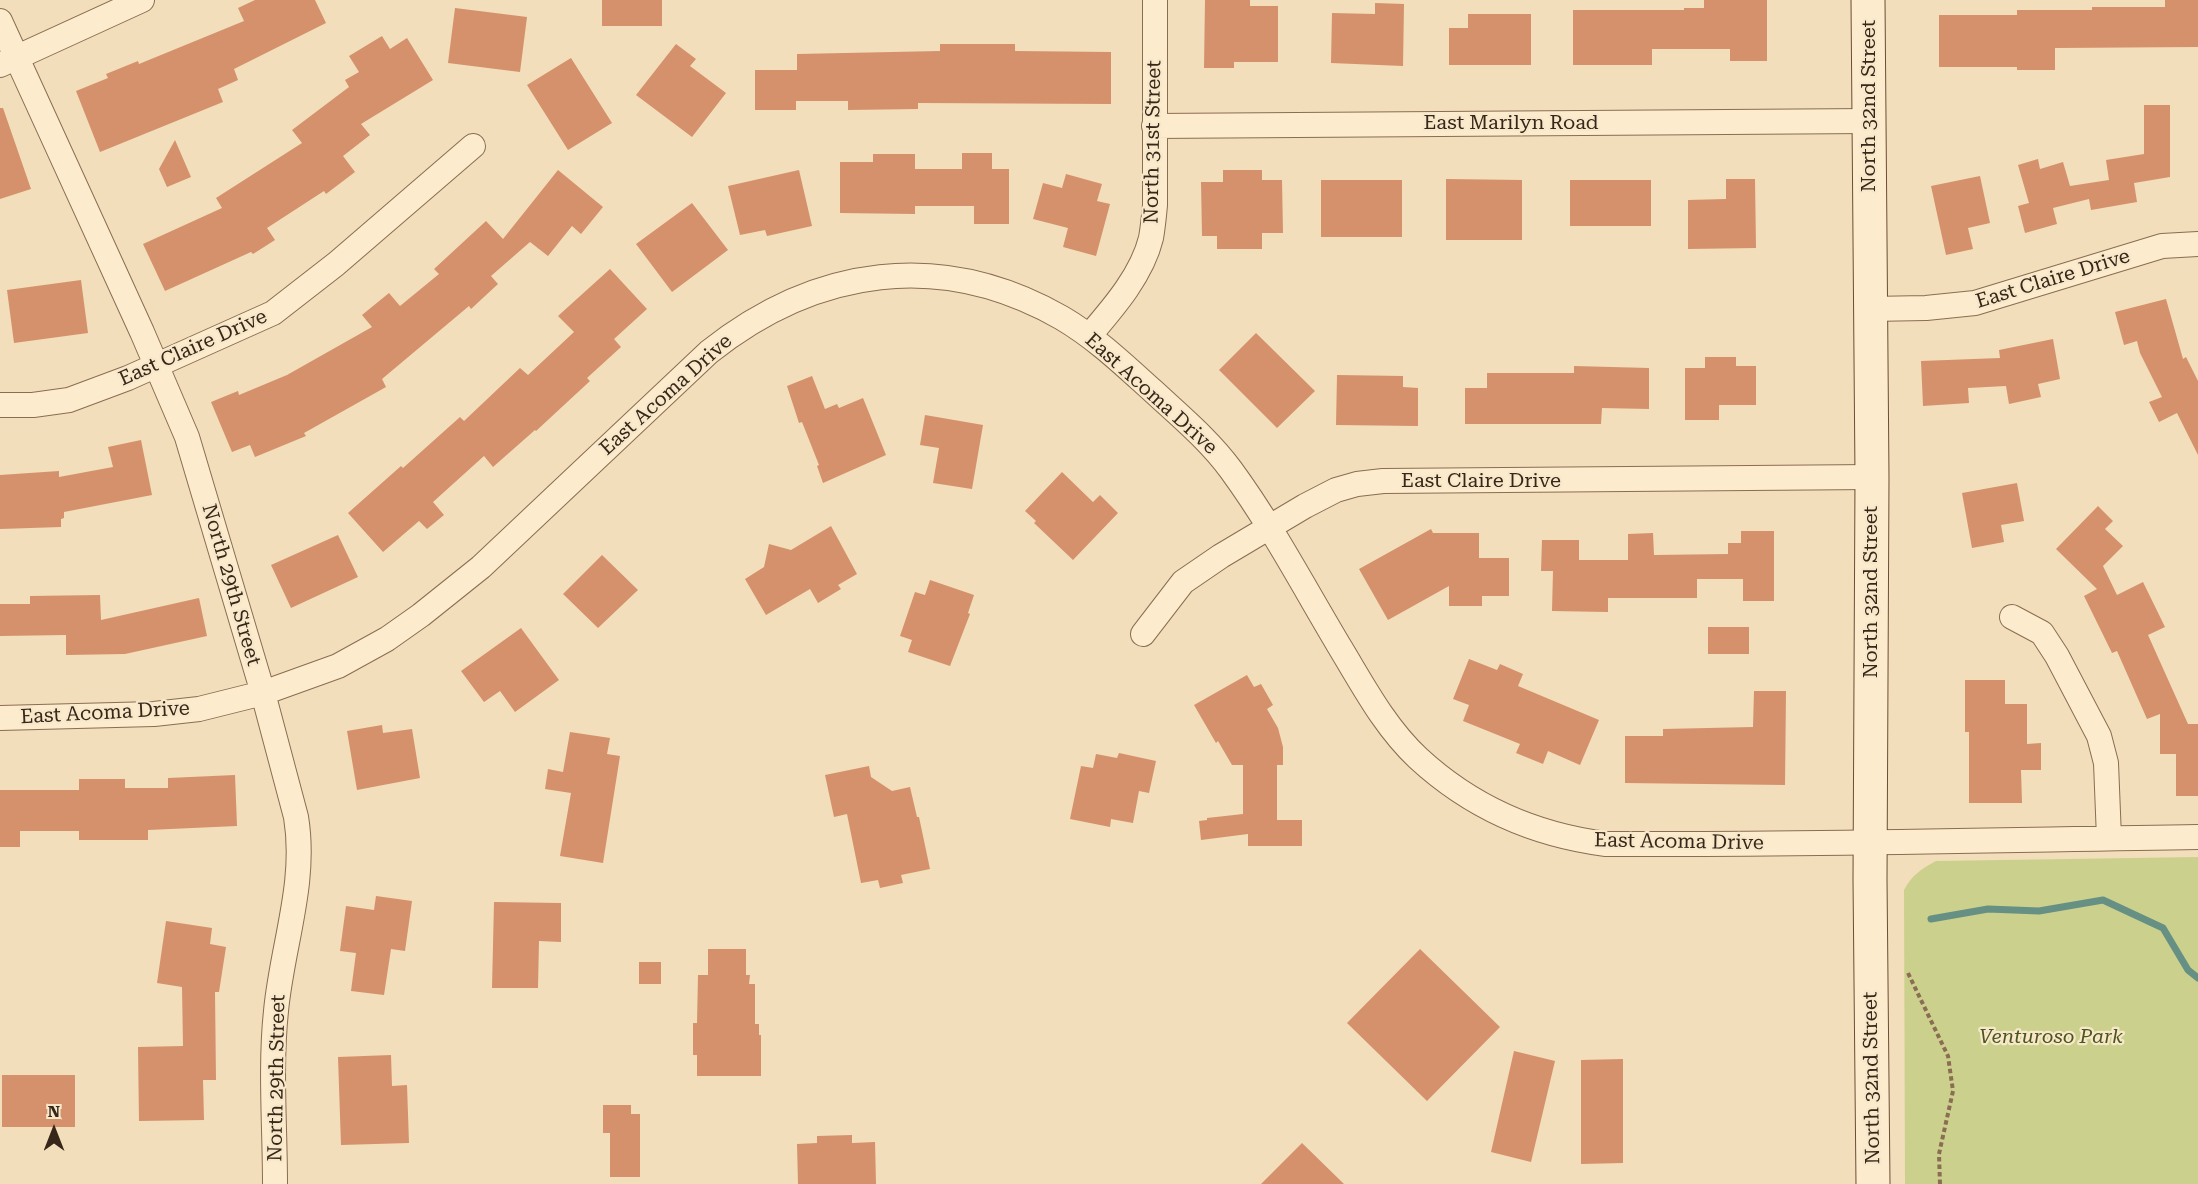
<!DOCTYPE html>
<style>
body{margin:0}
#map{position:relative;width:2198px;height:1184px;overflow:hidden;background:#f2deba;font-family:"Roboto Serif",serif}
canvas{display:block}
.north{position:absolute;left:24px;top:1100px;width:60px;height:60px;-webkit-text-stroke:4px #f8e8ca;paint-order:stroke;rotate:0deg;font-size:16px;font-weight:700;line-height:24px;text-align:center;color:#372619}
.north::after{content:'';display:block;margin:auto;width:21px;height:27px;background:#372619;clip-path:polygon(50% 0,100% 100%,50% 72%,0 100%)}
</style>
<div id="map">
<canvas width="2198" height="1184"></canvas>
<div class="north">N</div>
</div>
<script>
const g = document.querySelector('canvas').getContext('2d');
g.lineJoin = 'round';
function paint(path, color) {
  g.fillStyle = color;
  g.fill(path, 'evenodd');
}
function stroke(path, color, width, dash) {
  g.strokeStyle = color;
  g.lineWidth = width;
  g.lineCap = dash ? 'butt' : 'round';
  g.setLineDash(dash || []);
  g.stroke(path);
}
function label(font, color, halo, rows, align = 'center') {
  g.font = font + ' "Roboto Serif",serif';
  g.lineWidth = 4.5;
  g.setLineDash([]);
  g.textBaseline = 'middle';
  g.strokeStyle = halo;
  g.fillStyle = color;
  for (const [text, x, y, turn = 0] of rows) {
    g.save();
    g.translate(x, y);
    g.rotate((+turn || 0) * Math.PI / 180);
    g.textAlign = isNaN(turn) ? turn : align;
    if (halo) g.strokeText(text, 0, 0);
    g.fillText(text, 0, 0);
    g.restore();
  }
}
paint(new Path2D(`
 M 2198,857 L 2198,1184 L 1905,1184 L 1904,890 C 1912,875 1921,869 1936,861 Z`), '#ccd08d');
stroke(new Path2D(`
 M 1931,919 L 1988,909 L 2039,911 L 2103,900 L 2163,928 L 2188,970 L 2198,978`), '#669083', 7);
paint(new Path2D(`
 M 255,0 L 315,0 L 326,23 L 234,69 L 238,80 L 218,89 L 223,102 L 100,152 L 76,91 L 108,78 L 106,74 L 138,61 L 139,64 L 244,21 L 238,8 Z
 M 602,0 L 662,0 L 662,26 L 602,26 Z
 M 1205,0 L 1250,0 L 1250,6 L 1278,6 L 1278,62 L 1234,62 L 1234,68 L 1204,68 Z
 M 1704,0 L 1767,0 L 1767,61 L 1730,61 L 1730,49 L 1652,49 L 1652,65 L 1573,65 L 1573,10 L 1684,10 L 1684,8 L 1704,8 Z
 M 2165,0 L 2198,0 L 2198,47 L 2055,48 L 2055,70 L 2017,70 L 2017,67 L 1939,67 L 1939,15 L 2017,15 L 2017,10 L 2092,10 L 2092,7 L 2165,7 Z
 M 1375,3 L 1404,4 L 1403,66 L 1331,63 L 1332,13 L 1375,14 Z
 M 455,8 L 527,17 L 520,72 L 448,63 Z
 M 1468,14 L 1531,14 L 1531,65 L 1449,65 L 1449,28 L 1468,28 Z
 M 382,36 L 390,49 L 407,38 L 433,80 L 361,124 L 370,135 L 343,156 L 355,172 L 326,194 L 324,191 L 267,228 L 275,240 L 253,254 L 251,252 L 165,291 L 143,244 L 222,208 L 216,198 L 302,143 L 292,130 L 349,87 L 345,80 L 359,72 L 349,56 Z
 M 676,44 L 696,59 L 690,66 L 726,93 L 692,137 L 636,95 Z
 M 940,44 L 1015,44 L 1015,51 L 1111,52 L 1111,104 L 918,103 L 918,109 L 848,110 L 848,101 L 796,101 L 796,110 L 755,110 L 755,70 L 797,70 L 797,54 L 940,51 Z
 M 571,58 L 612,123 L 568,150 L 527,85 Z
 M 2144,105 L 2170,105 L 2170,177 L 2134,183 L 2137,202 L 2091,210 L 2089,199 L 2053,208 L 2057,224 L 2025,233 L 2018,206 L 2029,203 L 2018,165 L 2038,159 L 2040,169 L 2063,162 L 2070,186 L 2109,180 L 2106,160 L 2144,154 Z
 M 0,108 L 3,108 L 31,189 L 0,199 Z
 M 175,140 L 191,177 L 167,187 L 159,169 Z
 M 962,153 L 992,153 L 992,169 L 1009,169 L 1009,224 L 974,224 L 974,206 L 915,206 L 915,214 L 840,213 L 840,162 L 873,162 L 873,154 L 915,154 L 915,169 L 962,169 Z
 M 558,170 L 603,207 L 581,234 L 572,226 L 548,256 L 530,242 L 491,276 L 498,284 L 471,309 L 469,306 L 382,379 L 386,387 L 304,433 L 306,436 L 255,457 L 250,445 L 232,452 L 211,402 L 238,391 L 239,395 L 287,375 L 372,327 L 362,315 L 389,293 L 400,306 L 439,274 L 434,269 L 486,221 L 503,239 Z
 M 799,170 L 812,226 L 767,236 L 765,230 L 740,235 L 728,186 Z
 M 1223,170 L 1262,170 L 1262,180 L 1282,180 L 1283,233 L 1262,233 L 1262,249 L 1217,249 L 1217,236 L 1202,236 L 1201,182 L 1223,182 Z
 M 1066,174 L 1102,184 L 1097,201 L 1110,204 L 1096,256 L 1063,247 L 1068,228 L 1033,219 L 1043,183 L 1062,188 Z
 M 1980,176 L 1990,223 L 1968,228 L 1973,249 L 1946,255 L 1931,186 Z
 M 1446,179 L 1522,180 L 1522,240 L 1446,240 Z
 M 1726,179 L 1755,179 L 1756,248 L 1688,249 L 1688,200 L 1726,199 Z
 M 1321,180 L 1402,180 L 1402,237 L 1321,237 Z
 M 1570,180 L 1651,180 L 1651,226 L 1570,226 Z
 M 692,203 L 728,250 L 672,292 L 636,244 Z
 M 610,269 L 647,309 L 614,339 L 621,347 L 587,378 L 590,381 L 536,431 L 535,430 L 493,467 L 484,456 L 433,502 L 444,515 L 427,529 L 419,521 L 383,552 L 348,513 L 401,466 L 403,468 L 460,417 L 464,421 L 520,368 L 528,375 L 574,332 L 558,316 Z
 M 81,280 L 88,333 L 14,343 L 7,290 Z
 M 2166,299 L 2183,359 L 2186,357 L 2198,381 L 2198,455 L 2177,413 L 2159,422 L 2149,402 L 2162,397 L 2140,353 L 2137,341 L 2124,345 L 2115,312 Z
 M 1256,333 L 1315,391 L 1277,428 L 1219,370 Z
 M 2053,339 L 2060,379 L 2038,384 L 2041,397 L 2009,404 L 2006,386 L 1968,388 L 1969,403 L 1923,406 L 1921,361 L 2000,358 L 1999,350 Z
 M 1705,357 L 1736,357 L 1736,366 L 1756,366 L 1756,405 L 1719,405 L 1719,420 L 1685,420 L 1685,368 L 1705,368 Z
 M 1574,366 L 1649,368 L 1649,409 L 1602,408 L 1601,424 L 1465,424 L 1465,388 L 1487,388 L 1487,373 L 1574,373 Z
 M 1337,375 L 1403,376 L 1403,387 L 1418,388 L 1418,426 L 1336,425 Z
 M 812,376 L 825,409 L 837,404 L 839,408 L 863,398 L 886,455 L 823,483 L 817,466 L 819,465 L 802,422 L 799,423 L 787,386 Z
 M 925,415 L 983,425 L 972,489 L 933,483 L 939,448 L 920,445 Z
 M 141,440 L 152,495 L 64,512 L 64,518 L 61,519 L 61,527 L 0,529 L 0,475 L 59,471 L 59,477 L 113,467 L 108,447 Z
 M 1062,472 L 1093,502 L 1100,495 L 1118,513 L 1073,560 L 1034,523 L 1036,521 L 1025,511 Z
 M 2017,483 L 2024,521 L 2001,525 L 2004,542 L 1972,548 L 1962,493 Z
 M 2098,506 L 2113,521 L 2105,529 L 2123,546 L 2103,566 L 2117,595 L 2143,582 L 2165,627 L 2148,635 L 2188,724 L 2198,724 L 2198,796 L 2176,796 L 2176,754 L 2160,754 L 2160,714 L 2147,719 L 2117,651 L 2112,653 L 2084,596 L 2097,589 L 2056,549 Z
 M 831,526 L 857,574 L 838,585 L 841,589 L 818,603 L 810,589 L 766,615 L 745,579 L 764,567 L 769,544 L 791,550 Z
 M 1431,529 L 1433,533 L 1479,533 L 1479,558 L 1509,558 L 1509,596 L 1482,596 L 1482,606 L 1449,606 L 1449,586 L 1388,620 L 1359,569 Z
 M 1741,531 L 1774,531 L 1774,601 L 1743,601 L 1743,579 L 1697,579 L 1697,598 L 1608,598 L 1608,612 L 1552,611 L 1553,571 L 1541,571 L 1542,540 L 1579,540 L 1579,560 L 1628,560 L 1628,534 L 1653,533 L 1654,555 L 1728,554 L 1728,543 L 1741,543 Z
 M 338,535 L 358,577 L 291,608 L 271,565 Z
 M 602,555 L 638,590 L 598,628 L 563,594 Z
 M 930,580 L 974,595 L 968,613 L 970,614 L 950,666 L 908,652 L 912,640 L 900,636 L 915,592 L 925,595 Z
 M 100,595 L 101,620 L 199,598 L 207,636 L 125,654 L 66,655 L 66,635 L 0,636 L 0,604 L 30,604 L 30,596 Z
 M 1708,627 L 1749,627 L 1749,654 L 1708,654 Z
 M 521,628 L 559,680 L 515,712 L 500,691 L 484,702 L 461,671 Z
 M 1469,659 L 1497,670 L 1500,664 L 1523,674 L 1518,686 L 1599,720 L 1580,765 L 1548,751 L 1543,764 L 1516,753 L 1520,744 L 1463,721 L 1469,705 L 1453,699 Z
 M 1247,675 L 1254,687 L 1261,684 L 1273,705 L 1267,709 L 1278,728 L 1283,747 L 1283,765 L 1277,765 L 1277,820 L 1302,820 L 1302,846 L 1248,846 L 1248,834 L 1201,840 L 1199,821 L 1207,820 L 1207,818 L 1243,814 L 1243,765 L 1232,765 L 1218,741 L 1216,743 L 1194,705 Z
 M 1965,680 L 2005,680 L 2005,704 L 2027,704 L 2027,744 L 2041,743 L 2041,770 L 2021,770 L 2022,803 L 1969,803 L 1969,732 L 1965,732 Z
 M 1754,691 L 1786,691 L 1785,785 L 1625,783 L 1625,736 L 1663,736 L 1663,729 L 1753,727 Z
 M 382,725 L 383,733 L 412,729 L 420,778 L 357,790 L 347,731 Z
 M 570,732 L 610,738 L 607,754 L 620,756 L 603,863 L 560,856 L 571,793 L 545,789 L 548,769 L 563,772 Z
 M 1119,753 L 1156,761 L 1149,793 L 1139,791 L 1133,823 L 1111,819 L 1110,827 L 1070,819 L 1081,766 L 1093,768 L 1096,754 L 1117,758 Z
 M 869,766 L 871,777 L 892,791 L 910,787 L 917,817 L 919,817 L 930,869 L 901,875 L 903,883 L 880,888 L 878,880 L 861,883 L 847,814 L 834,817 L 825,775 Z
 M 235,775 L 237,826 L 148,830 L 148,840 L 79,840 L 79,831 L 20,831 L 20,847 L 0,847 L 0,790 L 79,790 L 79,779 L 125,779 L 125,788 L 168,788 L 168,778 Z
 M 376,896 L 412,901 L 405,951 L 391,949 L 384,995 L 351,991 L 356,953 L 340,951 L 346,906 L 374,910 Z
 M 494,902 L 561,903 L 561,942 L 539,941 L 538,988 L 492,988 Z
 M 166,921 L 212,928 L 210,944 L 226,947 L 219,992 L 215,992 L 216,1080 L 203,1080 L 204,1120 L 139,1121 L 138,1047 L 183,1046 L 182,987 L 157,983 Z
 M 708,949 L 746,949 L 746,975 L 750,975 L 749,984 L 755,984 L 755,1024 L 759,1024 L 759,1035 L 761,1035 L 761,1076 L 697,1076 L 697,1055 L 693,1055 L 693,1023 L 697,1023 L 698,975 L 708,975 Z
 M 1420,949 L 1500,1027 L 1427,1101 L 1347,1023 Z
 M 639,962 L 661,962 L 661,984 L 639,984 Z
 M 1514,1051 L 1555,1061 L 1531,1162 L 1491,1152 Z
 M 391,1055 L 392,1086 L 407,1085 L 409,1143 L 341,1145 L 338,1057 Z
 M 1623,1059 L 1623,1163 L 1581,1164 L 1581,1060 Z
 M 2,1075 L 75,1075 L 75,1127 L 2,1127 Z
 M 603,1105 L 631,1105 L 631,1114 L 640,1114 L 640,1177 L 610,1177 L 610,1133 L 603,1133 Z
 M 852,1135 L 852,1143 L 875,1142 L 876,1184 L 798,1184 L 797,1144 L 817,1143 L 817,1136 Z
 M 1302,1143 L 1344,1184 L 1261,1184 Z`), '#d4916c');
const minor = new Path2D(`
 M 0,21 L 142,332 L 187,437 L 263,693 L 296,817 C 307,883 282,946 276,1011 C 270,1067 275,1128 275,1184
 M 0,65 L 142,0
 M 1154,126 L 1869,121
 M 1870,309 L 1926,308 L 1975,303 L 2162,246 L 2198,244
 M 1089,336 C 1113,308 1142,275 1151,238 C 1153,227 1154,216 1155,205 L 1155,0
 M 0,405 L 33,405 L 69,400 L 128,378 L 273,313 L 336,264 L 473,146
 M 2012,617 L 2042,633 L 2057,656 L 2099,736 L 2106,763 L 2109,838
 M 1143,634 L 1183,582 L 1221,556 L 1305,506 L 1336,490 L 1357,484 L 1383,481 L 1872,477
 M 0,718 L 154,714 L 199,709 L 263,693 L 338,666 L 387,639 L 421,615 L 481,567 L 709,352 C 816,267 941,249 1062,318 C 1096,338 1124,365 1153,391 C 1180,416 1209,440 1231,470 C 1272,526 1305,589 1341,649 C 1364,687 1385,727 1418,758 C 1471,807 1535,835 1606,844 C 1803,845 2001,840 2198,837`);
const secondary = new Path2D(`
 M 1868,0 L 1872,477 L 1870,879 L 1873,1184`);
stroke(minor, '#8a6d53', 26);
stroke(secondary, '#6b4e36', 35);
stroke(new Path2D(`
 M 1908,973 L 1948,1056 L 1953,1091 L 1939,1154 L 1940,1184`), '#8a6d53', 4, [4.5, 3]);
stroke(minor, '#fcebcd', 24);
stroke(secondary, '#fcebcd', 33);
label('20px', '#372619', '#f8e8ca', [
 ["North 32nd Street",1869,106,-90],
 ["East Marilyn Road",1511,123],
 ["North 31st Street",1153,142,-89],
 ["East Claire Drive",2053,279,-17],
 ["East Claire Drive",193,348,-24],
 ["East Acoma Drive",1151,394,42],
 ["East Acoma Drive",666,395,-42],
 ["East Claire Drive",1481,481],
 ["North 29th Street",231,585,74],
 ["North 32nd Street",1871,592,-90],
 ["East Acoma Drive",105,713,-3],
 ["East Acoma Drive",1679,842,1],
 ["North 29th Street",277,1078,-89],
 ["North 32nd Street",1872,1078,-91]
]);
label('italic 20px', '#4b561e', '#f8e8ca', [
 ["Venturoso Park",2051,1037]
]);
</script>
